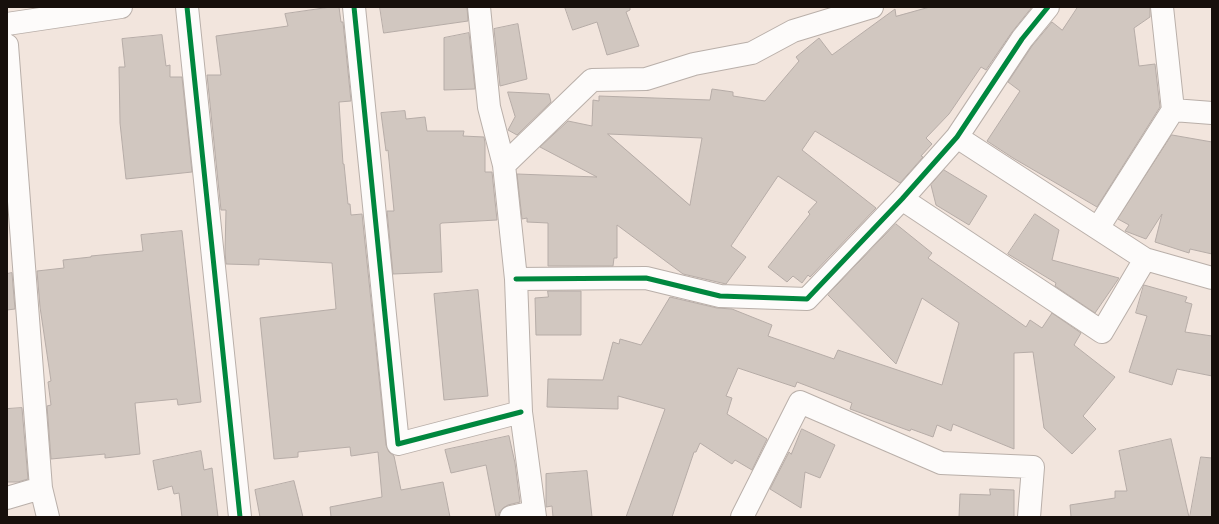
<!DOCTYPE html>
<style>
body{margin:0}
#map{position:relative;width:1219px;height:524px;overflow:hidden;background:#f2e5dd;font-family:"Alegreya Sans",sans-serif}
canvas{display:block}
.frame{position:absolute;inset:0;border:8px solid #170f0b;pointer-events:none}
</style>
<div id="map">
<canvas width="1219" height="524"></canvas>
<div class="frame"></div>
</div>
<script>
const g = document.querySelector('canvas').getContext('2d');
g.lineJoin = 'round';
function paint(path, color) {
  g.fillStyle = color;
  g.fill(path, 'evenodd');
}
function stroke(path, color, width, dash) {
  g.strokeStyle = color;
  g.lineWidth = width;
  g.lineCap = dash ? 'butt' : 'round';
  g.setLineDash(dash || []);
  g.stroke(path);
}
const building = new Path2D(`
 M 331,7 L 339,7 L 341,22 L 343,22 L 351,101 L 339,102 L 343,164 L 344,164 L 348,204 L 350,204 L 351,215 L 362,214 L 386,445 L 389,452 L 394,456 L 401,490 L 443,482 L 450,517 L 331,517 L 330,507 L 382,497 L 378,452 L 351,456 L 350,447 L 298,452 L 298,457 L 274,459 L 260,318 L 336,309 L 332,263 L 259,259 L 259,265 L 226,264 L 225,252 L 226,210 L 221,210 L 207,75 L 221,75 L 216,36 L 288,26 L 285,14 Z
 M 380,7 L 467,7 L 468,21 L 384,33 Z
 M 565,7 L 630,7 L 630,10 L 626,12 L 639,46 L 607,55 L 597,22 L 573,30 Z
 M 930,7 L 1032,7 L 1012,32 L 986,70 L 981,67 L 949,114 L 926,138 L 932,144 L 921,156 L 923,157 L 900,183 L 815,131 L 802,150 L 876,208 L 810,277 L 808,275 L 802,283 L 793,276 L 787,282 L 768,267 L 810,214 L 808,212 L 817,202 L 778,176 L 731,246 L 746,257 L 726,284 L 683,274 L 617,225 L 617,258 L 614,258 L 613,266 L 548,266 L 548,223 L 527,222 L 527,218 L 522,219 L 517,174 L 597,177 L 540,147 L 568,121 L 592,126 L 593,100 L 599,101 L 599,96 L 710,100 L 712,89 L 733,92 L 733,96 L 765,101 L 799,61 L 796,57 L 819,38 L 832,55 L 895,9 L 896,16 ZM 608,134 L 702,138 L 690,205 Z
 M 1078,7 L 1150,7 L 1150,17 L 1134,28 L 1139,66 L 1155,64 L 1160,107 L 1097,207 L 1013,158 L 987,141 L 1020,91 L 1008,82 L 1032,46 L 1052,22 L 1062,30 Z
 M 518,24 L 527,79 L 500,86 L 494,29 Z
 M 469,33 L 475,89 L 444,90 L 444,38 Z
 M 162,35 L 166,66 L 170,65 L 170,77 L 182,77 L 192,172 L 126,179 L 120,123 L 119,67 L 125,67 L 122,39 Z
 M 508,92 L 549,94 L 551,102 L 517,135 L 508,130 L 515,117 Z
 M 405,111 L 406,119 L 425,117 L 427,131 L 464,131 L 463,136 L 484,137 L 485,143 L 485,172 L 492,172 L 497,220 L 442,223 L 440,224 L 442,272 L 393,274 L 387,211 L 394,211 L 388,150 L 386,151 L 381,113 Z
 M 1172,135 L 1212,142 L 1212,254 L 1190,249 L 1189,253 L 1155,242 L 1162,214 L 1146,239 L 1125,231 L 1129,225 L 1118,219 Z
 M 944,170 L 987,196 L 969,225 L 936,205 L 931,185 Z
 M 1035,214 L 1059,230 L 1052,260 L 1119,278 L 1095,313 L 1055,286 L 1056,283 L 1008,254 Z
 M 896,224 L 932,253 L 928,258 L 1026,327 L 1030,320 L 1042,328 L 1052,313 L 1081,333 L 1074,345 L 1115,377 L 1083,416 L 1096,429 L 1072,454 L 1044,428 L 1033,352 L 1014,353 L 1014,449 L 953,424 L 951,431 L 937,425 L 933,437 L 911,429 L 910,431 L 850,409 L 852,403 L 797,382 L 795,387 L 738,368 L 726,396 L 732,398 L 727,414 L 767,439 L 752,470 L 735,460 L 732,464 L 700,443 L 696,452 L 694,452 L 672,517 L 626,517 L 665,409 L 618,396 L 618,409 L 547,407 L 548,379 L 603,380 L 613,342 L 619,344 L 620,339 L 641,345 L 670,297 L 717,308 L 732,309 L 772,325 L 768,336 L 834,359 L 838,350 L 942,385 L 959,323 L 922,298 L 896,364 L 828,295 Z
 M 182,231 L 201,402 L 178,405 L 177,399 L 135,403 L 140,454 L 105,458 L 105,454 L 51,459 L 47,406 L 51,405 L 48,382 L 51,381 L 40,307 L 37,271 L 64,268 L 63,260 L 91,257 L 91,256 L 143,251 L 141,235 Z
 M 12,273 L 15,309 L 7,310 L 7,274 Z
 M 1144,285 L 1187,297 L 1185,302 L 1192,304 L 1185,332 L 1212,336 L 1212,376 L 1177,369 L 1172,385 L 1129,372 L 1147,316 L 1136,313 Z
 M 478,290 L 488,396 L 444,400 L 434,294 Z
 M 548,291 L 581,291 L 581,335 L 536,335 L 535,298 L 548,297 Z
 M 22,408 L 28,479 L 18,482 L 7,482 L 7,409 Z
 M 802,429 L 835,445 L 820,478 L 805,472 L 801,508 L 770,489 L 789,452 L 791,454 Z
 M 509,436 L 515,463 L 520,502 L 508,505 L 503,508 L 499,513 L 499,517 L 496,517 L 486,465 L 451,473 L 445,450 Z
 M 1171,439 L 1189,517 L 1071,517 L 1070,505 L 1115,498 L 1115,491 L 1127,491 L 1119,451 Z
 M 201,451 L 204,470 L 212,468 L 218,517 L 182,517 L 179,493 L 174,494 L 172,486 L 158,490 L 153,461 Z
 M 1201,457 L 1212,458 L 1212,517 L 1190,517 Z
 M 587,471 L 592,517 L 553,517 L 552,506 L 546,507 L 546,474 Z
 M 294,481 L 303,517 L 260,517 L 255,490 Z
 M 990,489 L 1014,490 L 1014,517 L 959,517 L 960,494 L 990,495 Z`);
paint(building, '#d1c7c0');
stroke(building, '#b6aca7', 1);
const street = new Path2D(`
 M 187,7 L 240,517
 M 354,7 L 398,444 L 521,412
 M 479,7 L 489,107 L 504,165 L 516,279 L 521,412 L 535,517
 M 7,24 L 121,7
 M 7,45 L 41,488 L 48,517
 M 1173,110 L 1212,113
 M 957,137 L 1145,259 L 1212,278
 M 504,165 L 592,80 L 646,79 L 694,64 L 752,53 L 793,31 L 872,7
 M 902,199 L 1102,332 L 1145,259
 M 1098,228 L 1173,110 L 1162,7
 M 516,279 L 646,278 L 720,296 L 807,299 L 902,199 L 957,137 L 1022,39 L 1048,7
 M 7,498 L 41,488
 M 511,517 L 534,512
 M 742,517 L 800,402 L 941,463 L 1033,467 L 1029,517`);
stroke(street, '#b9afa9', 24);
stroke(street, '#fdfbfa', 22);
stroke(new Path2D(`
 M 187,7 L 240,517
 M 354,7 L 398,444 L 521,412
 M 516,279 L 646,278 L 720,296 L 807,299 L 902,199 L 957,137 L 1022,39 L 1048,7`), '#00873e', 5);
</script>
